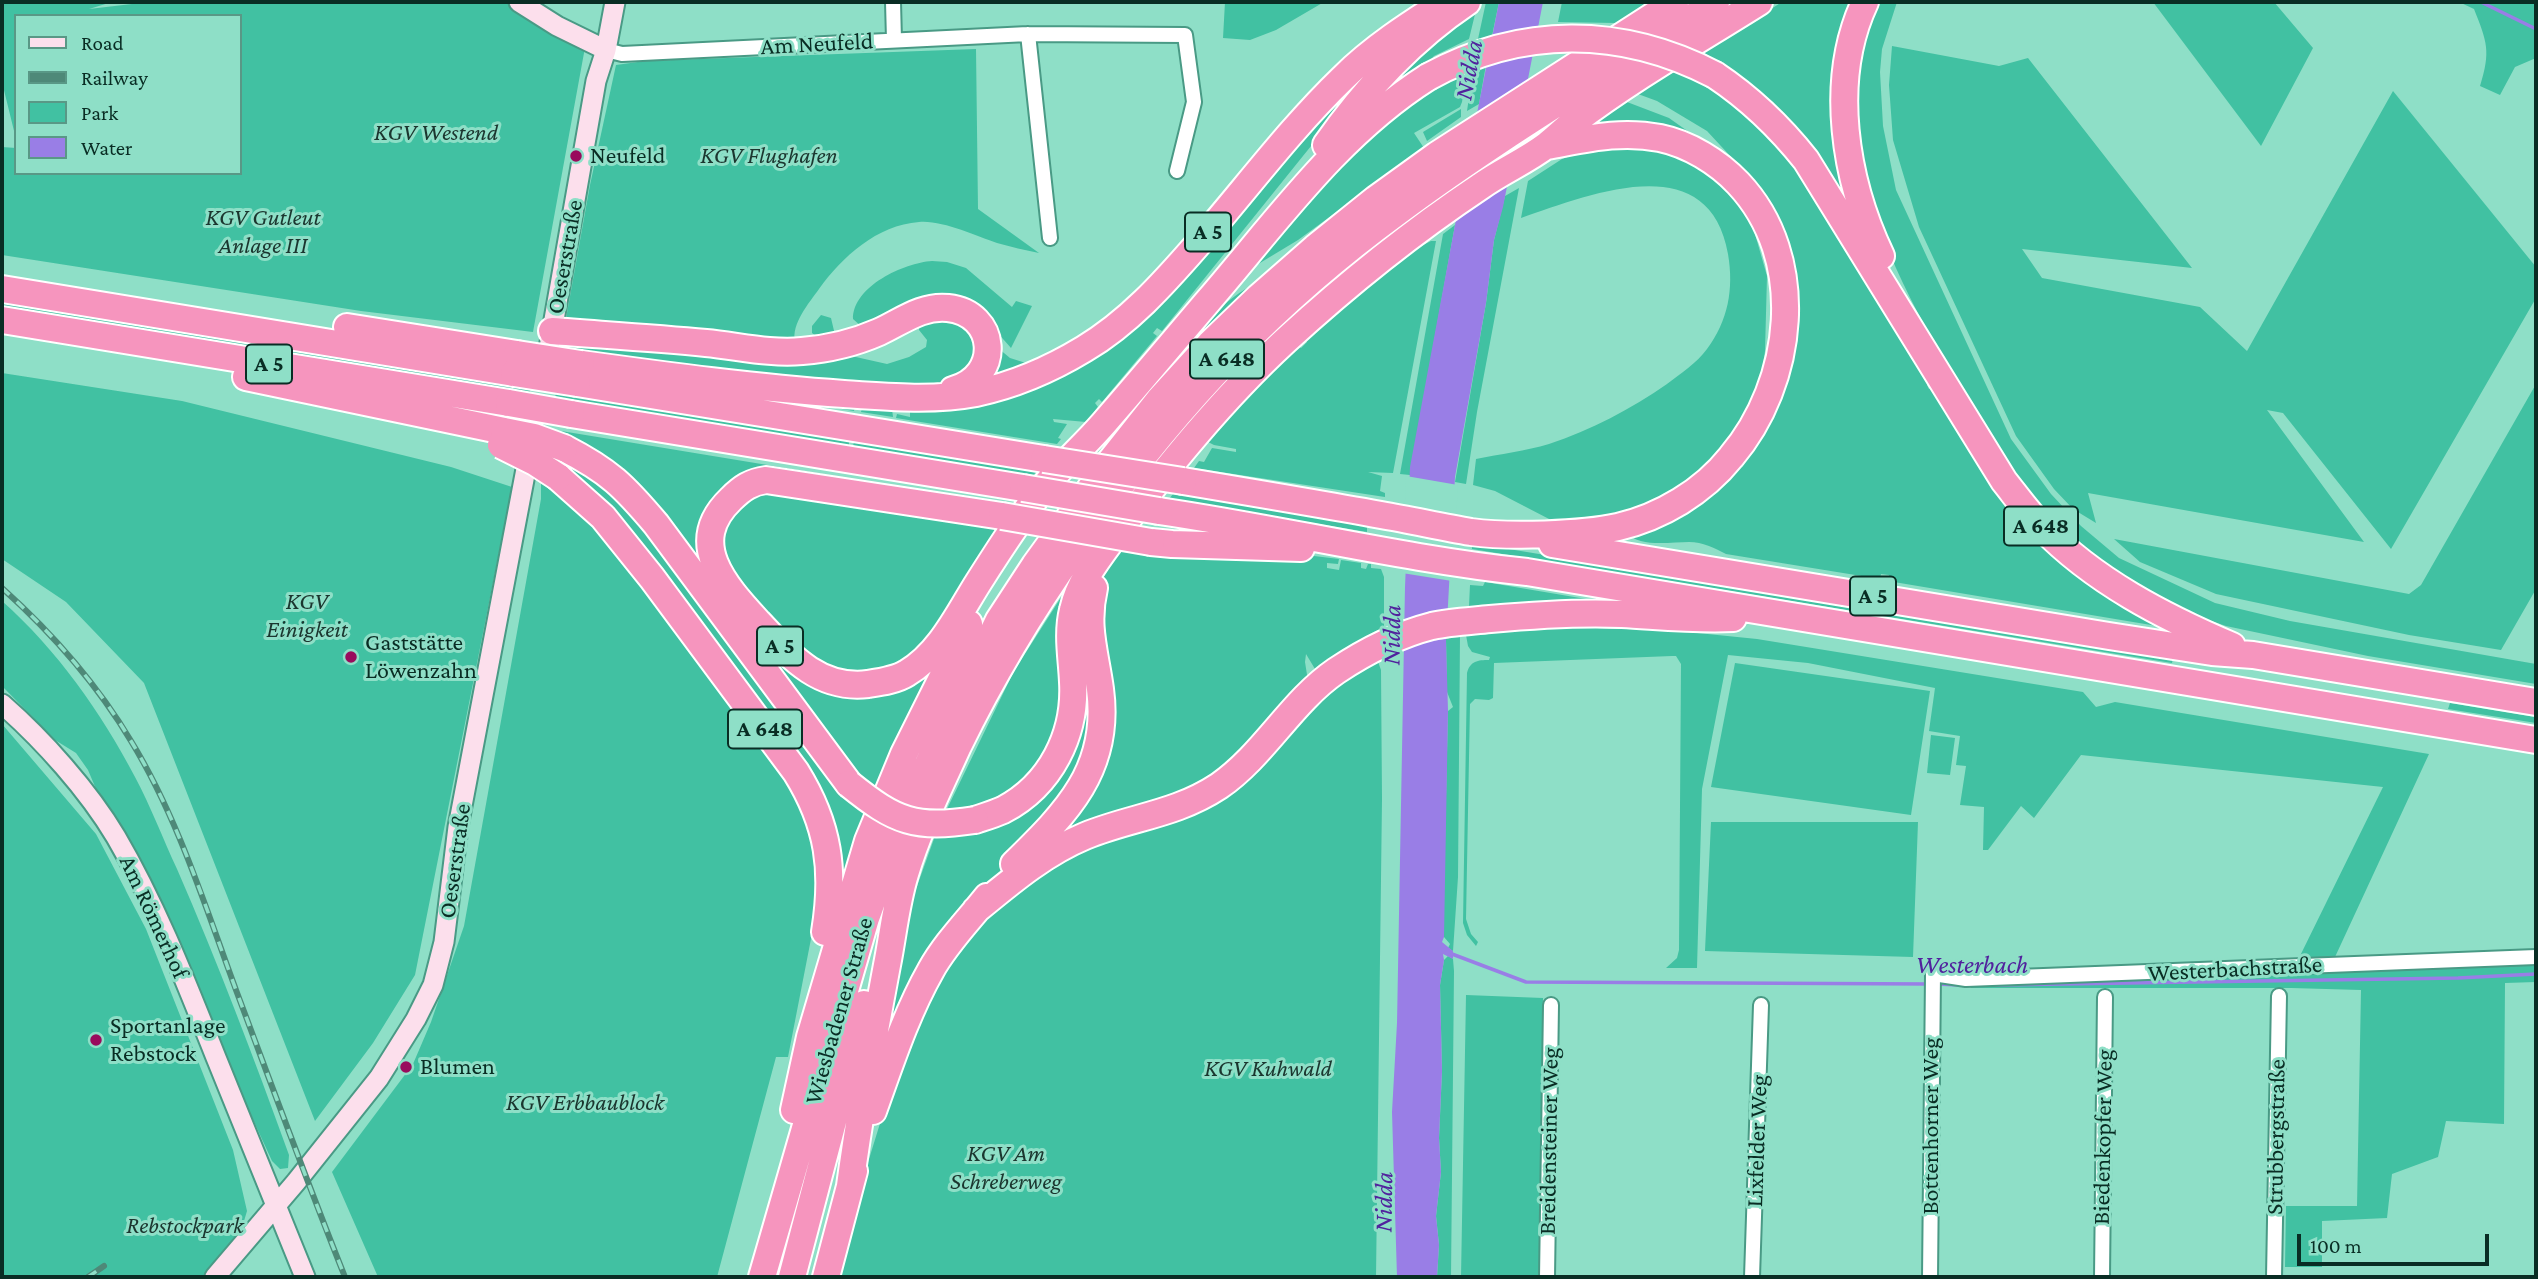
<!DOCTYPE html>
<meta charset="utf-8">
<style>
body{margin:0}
#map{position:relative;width:2538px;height:1279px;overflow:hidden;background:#8edfc7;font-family:"Crimson Pro",serif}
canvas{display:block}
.frame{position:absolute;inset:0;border:4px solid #092d24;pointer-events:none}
.legend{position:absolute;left:14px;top:14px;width:228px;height:161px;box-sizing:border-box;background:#8edfc7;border:2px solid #599886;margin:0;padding:9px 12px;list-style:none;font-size:21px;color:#092d24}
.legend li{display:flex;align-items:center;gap:14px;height:35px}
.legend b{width:35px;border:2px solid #599886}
.scale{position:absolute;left:2297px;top:1234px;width:192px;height:32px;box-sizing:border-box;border:4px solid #092d24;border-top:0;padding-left:9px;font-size:21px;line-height:24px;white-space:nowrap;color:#092d24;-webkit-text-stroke:5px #8edfc7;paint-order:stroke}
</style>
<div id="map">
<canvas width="2538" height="1279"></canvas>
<div class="frame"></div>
<ul class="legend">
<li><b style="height:9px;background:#fcdfec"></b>Road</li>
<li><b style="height:9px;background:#4e8978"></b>Railway</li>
<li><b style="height:19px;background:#41c1a2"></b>Park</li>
<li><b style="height:19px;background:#997ee6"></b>Water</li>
</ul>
<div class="scale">100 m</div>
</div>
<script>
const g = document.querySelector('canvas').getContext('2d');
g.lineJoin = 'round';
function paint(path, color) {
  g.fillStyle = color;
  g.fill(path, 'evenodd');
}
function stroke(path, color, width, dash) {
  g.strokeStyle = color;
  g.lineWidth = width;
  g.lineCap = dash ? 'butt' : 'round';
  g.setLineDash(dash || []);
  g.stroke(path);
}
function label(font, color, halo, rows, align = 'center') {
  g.font = font + ' "Crimson Pro",serif';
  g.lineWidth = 6;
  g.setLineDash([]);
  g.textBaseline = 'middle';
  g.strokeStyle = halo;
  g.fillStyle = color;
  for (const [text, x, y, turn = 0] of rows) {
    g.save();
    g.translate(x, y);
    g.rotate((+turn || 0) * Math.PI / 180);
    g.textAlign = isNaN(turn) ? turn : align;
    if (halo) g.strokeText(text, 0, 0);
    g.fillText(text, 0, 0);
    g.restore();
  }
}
paint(new Path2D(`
 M 2,2 L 112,2 L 89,9 L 149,2 L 516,2 L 586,42 L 533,332 L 361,311 L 2,255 L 2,147 L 16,148 L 16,173 L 240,173 L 240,16 L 16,16 L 16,139 L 2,82 Z
 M 1225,2 L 1324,2 L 1276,30 L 1250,40 L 1223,38 Z
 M 1486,2 L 1499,2 L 1492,36 L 1478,39 Z
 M 1562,2 L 1649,2 L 1616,23 L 1558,22 Z
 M 1782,2 L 1860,2 L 1845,45 L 1862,229 L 1731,71 L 1703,52 Z
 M 1876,2 L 1897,2 L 1882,49 L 1880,72 L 1883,126 L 1896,190 L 2011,439 L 2051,494 L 2081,526 L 2119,558 L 2215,603 L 2290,621 L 2536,664 L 2536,684 L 2368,656 L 2226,626 L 2185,612 L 2104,569 L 2038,509 L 1970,410 L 1953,372 L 1950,372 C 1906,292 1863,217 1858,123 C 1857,109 1855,94 1856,80 C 1860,53 1868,28 1876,2 Z
 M 2153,2 L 2274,2 L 2313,48 L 2261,146 Z
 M 2459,2 L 2536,2 L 2536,58 L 2515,67 L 2500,95 L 2480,86 C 2491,51 2487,42 2474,9 Z
 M 1477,6 L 1469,39 L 1434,56 L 1425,66 L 1340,130 L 1370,95 Z
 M 1892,46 L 1999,66 L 2028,58 L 2192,268 L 2022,249 L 2042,278 L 2200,307 L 2247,351 L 2393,91 L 2536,267 L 2536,298 L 2391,549 L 2283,413 L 2267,410 L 2364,542 L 2088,493 L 2096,523 L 2073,509 L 2054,489 L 2016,436 L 1919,227 L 1893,140 L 1889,85 Z
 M 976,49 L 978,209 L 1039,253 C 1025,250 1011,247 997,243 C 975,236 943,220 919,222 C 877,225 842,257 819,289 C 809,303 791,324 795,342 L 565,324 L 590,185 L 616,65 L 645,61 Z
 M 1486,65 L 1479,104 L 1467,111 L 1473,70 Z
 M 1676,70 L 1719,93 L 1778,139 L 1931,382 L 1927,385 L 1929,389 L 1933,387 L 1972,450 L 2169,628 L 1888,581 L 1889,575 L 1881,574 L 1880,579 L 1726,554 C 1714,548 1703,542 1689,542 C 1669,542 1640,548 1625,532 L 1684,507 L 1787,359 L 1762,205 L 1733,159 L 1707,131 L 1657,101 L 1638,94 Z
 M 1357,71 L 1365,79 L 1162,331 L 1157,328 L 1153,333 L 1157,336 L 1102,402 L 1099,399 L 1095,403 L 1098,407 L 1086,422 L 1053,419 L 1054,422 L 1067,424 L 1058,438 L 1061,439 L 1057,444 L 896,418 L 897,414 L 910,417 L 910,412 L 892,409 L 893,417 L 861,412 L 862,408 L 855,407 L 854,411 L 731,391 L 843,402 L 1074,361 Z
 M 1466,73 L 1462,102 L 1460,107 L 1414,133 L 1424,148 L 1298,240 L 1245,272 L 1345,159 L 1432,85 Z
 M 1627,102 L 1669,118 L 1703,142 L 1580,132 Z
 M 1461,109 L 1461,117 L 1427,141 L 1423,132 Z
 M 1635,145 L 1678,154 L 1702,166 L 1733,195 L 1753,227 L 1767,276 L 1765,351 L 1757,404 L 1722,456 L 1686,490 L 1615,516 L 1551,520 L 1495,491 L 1473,485 L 1476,459 C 1500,454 1526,451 1549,444 C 1591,430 1631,409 1667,384 C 1680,374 1697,363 1707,349 C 1728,321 1734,289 1728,254 C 1709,145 1589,195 1521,218 L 1528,181 L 1562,159 L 1581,152 Z
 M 1519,188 L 1477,412 L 1466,484 L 1455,482 L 1486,303 L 1494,240 L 1505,196 Z
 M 1455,225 L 1410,475 L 1400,474 L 1443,234 Z
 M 1431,241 L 1436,241 L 1393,473 L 1368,472 L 1382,476 L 1380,491 L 1385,493 L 1385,497 L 1194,468 L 1199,461 L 1204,462 L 1212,448 L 1236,452 L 1236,449 L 1214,445 L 1204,440 L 1296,344 L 1301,348 L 1307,342 L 1303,338 L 1417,245 L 1419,247 Z
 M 932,261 L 947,262 L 966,268 L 1012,307 L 1016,301 L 1032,306 L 1011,348 L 981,314 L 862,327 L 853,319 C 853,286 904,263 932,261 Z
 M 1258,282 L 1126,420 L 1122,417 C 1159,374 1208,306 1258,282 Z
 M 2,302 L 531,389 L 529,394 L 2,309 Z
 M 821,315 L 831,318 L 835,335 L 817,337 L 812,333 L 812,326 Z
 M 928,315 L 973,329 L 978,361 L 944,386 L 766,378 L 567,349 L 570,338 L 838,353 L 887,364 L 909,357 L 926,347 L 927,340 L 919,330 L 919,323 Z
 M 992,343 L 1010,358 L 1029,364 L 984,378 Z
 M 2,373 L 182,401 L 451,467 L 512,487 L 415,975 L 373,1043 L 315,1121 L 144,683 L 66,602 L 2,559 Z
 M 2536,384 L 2536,589 L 2501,650 L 2409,635 L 2216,594 L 2140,562 L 2114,539 L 2409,594 L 2421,585 Z
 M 556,393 L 849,441 L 849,445 L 853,446 L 854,442 L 1036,472 L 1032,477 L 555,398 Z
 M 549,429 L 1010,505 L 770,473 L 704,532 L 798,672 L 922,671 L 928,675 L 875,790 L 863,781 L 633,486 Z
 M 546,450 L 603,477 L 867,811 L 840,890 L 830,822 L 545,458 Z
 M 541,482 L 588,513 L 797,791 L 817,848 L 817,908 L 788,1057 L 776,1057 L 717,1277 L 378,1277 L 332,1172 L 413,1064 L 431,1022 L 464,926 L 541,499 Z
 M 752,490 L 995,527 L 1005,533 L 962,599 L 903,670 L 825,673 L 729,579 L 717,529 Z
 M 1173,494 L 1367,526 L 1367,532 L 1169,499 Z
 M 1472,543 L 2173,658 L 2172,663 L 1472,549 Z
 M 1117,551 L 1153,556 L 1289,553 L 1339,559 L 1338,564 L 1327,563 L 1327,568 L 1339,570 L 1341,560 L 1361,563 L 1361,568 L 1366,569 L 1368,564 L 1371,564 L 1371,568 L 1381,569 L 1384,577 L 1384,627 L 1370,636 L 1371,639 L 1320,671 L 1315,669 L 1306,654 L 1305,662 L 1308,681 L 1232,763 L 1196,789 L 1042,846 L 1085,795 L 1100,592 L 1104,576 Z
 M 1076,574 L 1061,723 L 1032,779 L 994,805 L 945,813 L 1014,671 Z
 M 1485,582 L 1598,601 L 1484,609 L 1483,606 L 1469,606 L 1470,585 L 1483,586 Z
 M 1083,595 L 1093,748 L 893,1034 L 876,1043 L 906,917 L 935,836 L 1048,784 Z
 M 2,601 C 57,650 101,712 135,777 C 151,807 163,839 177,869 C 218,963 254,1058 289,1155 L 288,1168 L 280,1169 L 272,1161 L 234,1078 L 99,796 L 88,770 L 76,753 L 55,740 L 2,686 Z
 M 1558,626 L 1617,629 L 1638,627 L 1757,639 L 2083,692 L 2096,707 L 2115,702 L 2429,754 L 2335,957 L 2536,955 L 2536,982 L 2505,983 L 2504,1124 L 2446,1121 L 2438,1157 L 2392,1174 L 2387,1218 L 2322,1221 L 2322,1267 L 2285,1267 L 2286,1206 L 2357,1206 L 2361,990 L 2291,988 L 1971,988 L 1961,971 L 1959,958 L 1972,974 L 2298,960 L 2383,787 L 2081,755 L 2034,818 L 2021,806 L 1988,850 L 1983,850 L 1984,807 L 1960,805 L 1966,766 L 1956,765 L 1960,736 L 1929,731 L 1935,688 L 1808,663 L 1728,655 L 1702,789 L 1697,968 L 1666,968 L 1677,958 L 1679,950 L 1681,664 L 1676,656 L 1672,656 L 1494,663 L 1493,698 L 1489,700 L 1475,699 L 1470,704 L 1466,919 L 1471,934 L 1478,942 L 1476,946 L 1467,935 L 1463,923 L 1467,673 C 1470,661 1478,660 1489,660 L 1490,657 L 1472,652 L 1468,646 L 1466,635 L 1470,632 Z
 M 1460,635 L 1458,877 L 1453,951 L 1448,948 L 1450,944 L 1444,937 L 1443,924 L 1448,711 L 1453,707 L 1447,692 L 1446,639 Z
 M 1377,659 L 1381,670 L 1382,799 L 1376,1277 L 838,1277 L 853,1211 L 890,1091 L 907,1045 L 951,956 L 988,911 L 1078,851 L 1181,818 L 1334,689 Z
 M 1735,663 L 1930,691 L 1911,815 L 1711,787 Z
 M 2450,703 L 2536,717 L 2536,723 L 2448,709 Z
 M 2,724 L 96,834 L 146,929 L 233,1150 L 247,1211 L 241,1231 L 208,1277 L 2,1277 Z
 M 1931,735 L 1955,738 L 1950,775 L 1927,773 Z
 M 1711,822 L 1918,822 L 1913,957 L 1705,951 Z
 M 1448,956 L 1453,959 L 1454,971 L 1451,1277 L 1437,1277 L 1439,1245 L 1436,1216 L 1441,1172 L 1439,1138 L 1442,1071 L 1440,985 L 1444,960 Z
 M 1466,995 L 1543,998 L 1539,1277 L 1461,1277 Z`), '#41c1a2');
paint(new Path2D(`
 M 1499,2 L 1543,2 L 1503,207 L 1494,240 L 1486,303 L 1455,477 L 1446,641 L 1448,711 L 1444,937 L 1442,942 L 1453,951 L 1453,959 L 1443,954 L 1444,960 L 1440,985 L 1442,1071 L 1439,1138 L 1441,1172 L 1436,1216 L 1439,1245 L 1437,1277 L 1397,1277 L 1392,1112 L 1397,1023 L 1405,587 L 1410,467 L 1455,225 Z`), '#997ee6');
paint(new Path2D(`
 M 1406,476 L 1458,485 L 1452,581 L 1402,573 Z`), '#8edfc7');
stroke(new Path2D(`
 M 2481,2 L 2536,29
 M 1452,954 L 1526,982 L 1929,984
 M 1937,984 L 1960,985
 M 1996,985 L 2458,978 L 2536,974`), '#997ee6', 3.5);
const street = new Path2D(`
 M 893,2 L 894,40
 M 1028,34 L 1050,238
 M 606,50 L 622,54 L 1028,34 L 1185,35 L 1194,102 L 1177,171
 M 1547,1277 L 1551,1005
 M 1752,1277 L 1761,1005
 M 1930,1277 L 1933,974 L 1966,979 L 2536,957
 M 2102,1277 L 2105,997
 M 2274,1277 L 2279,996`);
const secondary = new Path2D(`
 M 519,2 L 557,26 L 606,50
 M 549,348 L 596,81 L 606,50 L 615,2
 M 2,704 C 43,740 88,790 116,837 C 157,907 187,985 217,1060 C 246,1133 276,1205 305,1277
 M 215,1277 L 296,1182 L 379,1078 L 416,1019 L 433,985 L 444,942 L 458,827 L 526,469`);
const highway = new Path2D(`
 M 1865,2 C 1828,81 1845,180 1881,256
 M 1715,75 C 1751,99 1779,126 1806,160 L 2004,481 C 2016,496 2028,513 2042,527 C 2094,581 2164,617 2232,646
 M 1326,145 C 1364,91 1412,39 1467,2
 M 2,289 L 514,373
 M 2,320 L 509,403
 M 347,327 L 517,354
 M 552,331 C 604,335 655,338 706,343 C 738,346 770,354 802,351 C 828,349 854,343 879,332 C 901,322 922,305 948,308 C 997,313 1003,376 953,390
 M 581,364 C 668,376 756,388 844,394 C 887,397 934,401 976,393 C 1014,385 1051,369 1084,349 C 1128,323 1163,284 1197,245 C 1245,190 1290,129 1343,78 C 1373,48 1409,25 1445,2
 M 246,377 L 504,431
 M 577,383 L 1044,459
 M 571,414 L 1023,488
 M 564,448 C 609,471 624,486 656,524 L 849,784
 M 558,477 L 603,517 L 652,578 L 796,772 C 829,825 835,871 825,932
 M 1183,481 C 1249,492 1315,503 1381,515 C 1411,520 1441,527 1471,532 C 1508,537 1582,535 1618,527 C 1661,517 1703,492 1731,457 C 1794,383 1809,258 1738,183 C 1718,162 1689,144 1660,138 C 1620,130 1586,139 1547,146
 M 1159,511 C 1282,529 1404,559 1527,572 L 2536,740
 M 1002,516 L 766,480 C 751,482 742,488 731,499 C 685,543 725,586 758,622 C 789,655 818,690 868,684 C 881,682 896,680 907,673 C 940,654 959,613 978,583 C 999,550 1020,517 1044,487 C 1062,465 1085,445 1104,423 C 1139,383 1174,341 1209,300 C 1277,221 1338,134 1428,77
 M 1151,542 L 1172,544 L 1301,548
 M 1552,544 L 2109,636 L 2212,652 L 2253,655 L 2536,702
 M 975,820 C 984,817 994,814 1003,810 C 1051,785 1076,734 1073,682 C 1072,658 1067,634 1073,610 C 1079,583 1096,561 1113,538 C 1166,469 1221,400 1285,341 C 1346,285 1412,232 1481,186 C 1502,171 1526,161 1547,145 C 1556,138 1565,129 1574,122 C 1632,78 1697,41 1759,2
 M 1014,864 C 1066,813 1111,769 1100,689 C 1095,652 1085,626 1094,588
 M 976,910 C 1010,882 1044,853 1085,836 C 1131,817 1175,815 1219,786 C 1264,755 1291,702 1336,671 C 1366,651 1397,635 1432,626 C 1450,622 1471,621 1490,619 C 1534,615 1577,612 1622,614 C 1659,616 1696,620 1733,618
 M 794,1110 L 810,1037 L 868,841 L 904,754 L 969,624
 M 873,1111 C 890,1064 906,1014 931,970 C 946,943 968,921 987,897
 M 850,1186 C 860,1112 873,1039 887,965 C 893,935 896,903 905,874 C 918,830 939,788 958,746 C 992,676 1031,611 1076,547 C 1162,423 1255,320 1376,228 C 1484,145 1602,76 1716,2
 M 762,1277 L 866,918 L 903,815 L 999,620 L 1035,565 L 1109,463 L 1159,400 L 1210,344 L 1259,297 L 1315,248 L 1376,199 L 1437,155 L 1675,2
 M 792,1277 L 864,1004
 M 826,1277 L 854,1171`);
stroke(street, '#499a85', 18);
stroke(secondary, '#499a85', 23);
stroke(highway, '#fff', 30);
stroke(street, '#fff', 14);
stroke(secondary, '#fcdfec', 19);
stroke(highway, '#f695be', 26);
const rail = new Path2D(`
 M 2,588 C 52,633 97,684 131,741 C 178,818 205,906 236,990 C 272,1086 307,1182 345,1277
 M 88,1277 L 104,1266`);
stroke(rail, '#4e8978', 6);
stroke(rail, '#8edfc7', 3.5, [10]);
const highwayBridge = new Path2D(`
 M 1428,77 C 1521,26 1621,26 1715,75
 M 517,354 L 581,364
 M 514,373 L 577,383
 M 509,403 L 571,414
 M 504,431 L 534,437 L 564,448
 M 501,445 L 535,462 L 558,477
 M 1044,459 L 1183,481
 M 1023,488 L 1159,511
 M 1002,516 L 1151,542
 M 849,784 C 896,822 915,829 975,820`);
stroke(highwayBridge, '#fff', 30, []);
stroke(highwayBridge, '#f695be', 26);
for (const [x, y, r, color] of [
 [576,156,7,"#990b5d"],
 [351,657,7,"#990b5d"],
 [96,1040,7,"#990b5d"],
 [406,1067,7,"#990b5d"]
]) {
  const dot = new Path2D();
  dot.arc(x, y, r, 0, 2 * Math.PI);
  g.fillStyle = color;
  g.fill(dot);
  stroke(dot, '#8edfc7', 2.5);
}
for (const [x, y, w] of [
 [1208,232,46],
 [1227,359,74],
 [269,364,46],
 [2041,526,74],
 [1873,596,46],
 [780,646,46],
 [765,729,74]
]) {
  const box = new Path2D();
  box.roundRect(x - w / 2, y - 19.5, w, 39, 5);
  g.fillStyle = '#8edfc7';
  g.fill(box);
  stroke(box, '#092d24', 2);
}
label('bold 23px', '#092d24', null, [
 ["A 5",1208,232],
 ["A 648",1227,359],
 ["A 5",269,364],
 ["A 648",2041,526],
 ["A 5",1873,596],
 ["A 5",780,646],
 ["A 648",765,729]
]);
label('24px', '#092d24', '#8edfc7', [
 ["Am Neufeld",817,44,-3],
 ["Oeserstraße",565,257,-80],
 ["Oeserstraße",455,861,-82],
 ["Am Römerhof",154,917,65],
 ["Westerbachstraße",2235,969,-3],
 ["Wiesbadener Straße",839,1011,-74],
 ["Bottenhorner Weg",1931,1126,-90],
 ["Biedenkopfer Weg",2103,1137,-89],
 ["Strubbergstraße",2276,1137,-89],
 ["Breidensteiner Weg",1549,1141,-89],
 ["Lixfelder Weg",1757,1141,-88]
]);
label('italic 24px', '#1b362f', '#8edfc7', [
 ["KGV Westend",436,133],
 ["KGV Flughafen",769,156],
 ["KGV Gutleut",263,218],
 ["Anlage III",263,246],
 ["KGV",307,602],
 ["Einigkeit",307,630],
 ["KGV Kuhwald",1268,1069],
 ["KGV Erbbaublock",585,1103],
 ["KGV Am",1006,1154],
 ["Schreberweg",1006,1182],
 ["Rebstockpark",185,1226]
]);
label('24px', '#092d24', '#8edfc7', [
 ["Neufeld",590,156],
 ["Gaststätte",365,643],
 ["Löwenzahn",365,671],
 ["Sportanlage",110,1026],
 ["Rebstock",110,1054],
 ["Blumen",420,1067]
], 'left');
label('italic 26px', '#51229d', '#8edfc7', [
 ["Nidda",1469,70,-79],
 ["Nidda",1392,635,-89],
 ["Westerbach",1972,965],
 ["Nidda",1384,1202,-89]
]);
</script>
